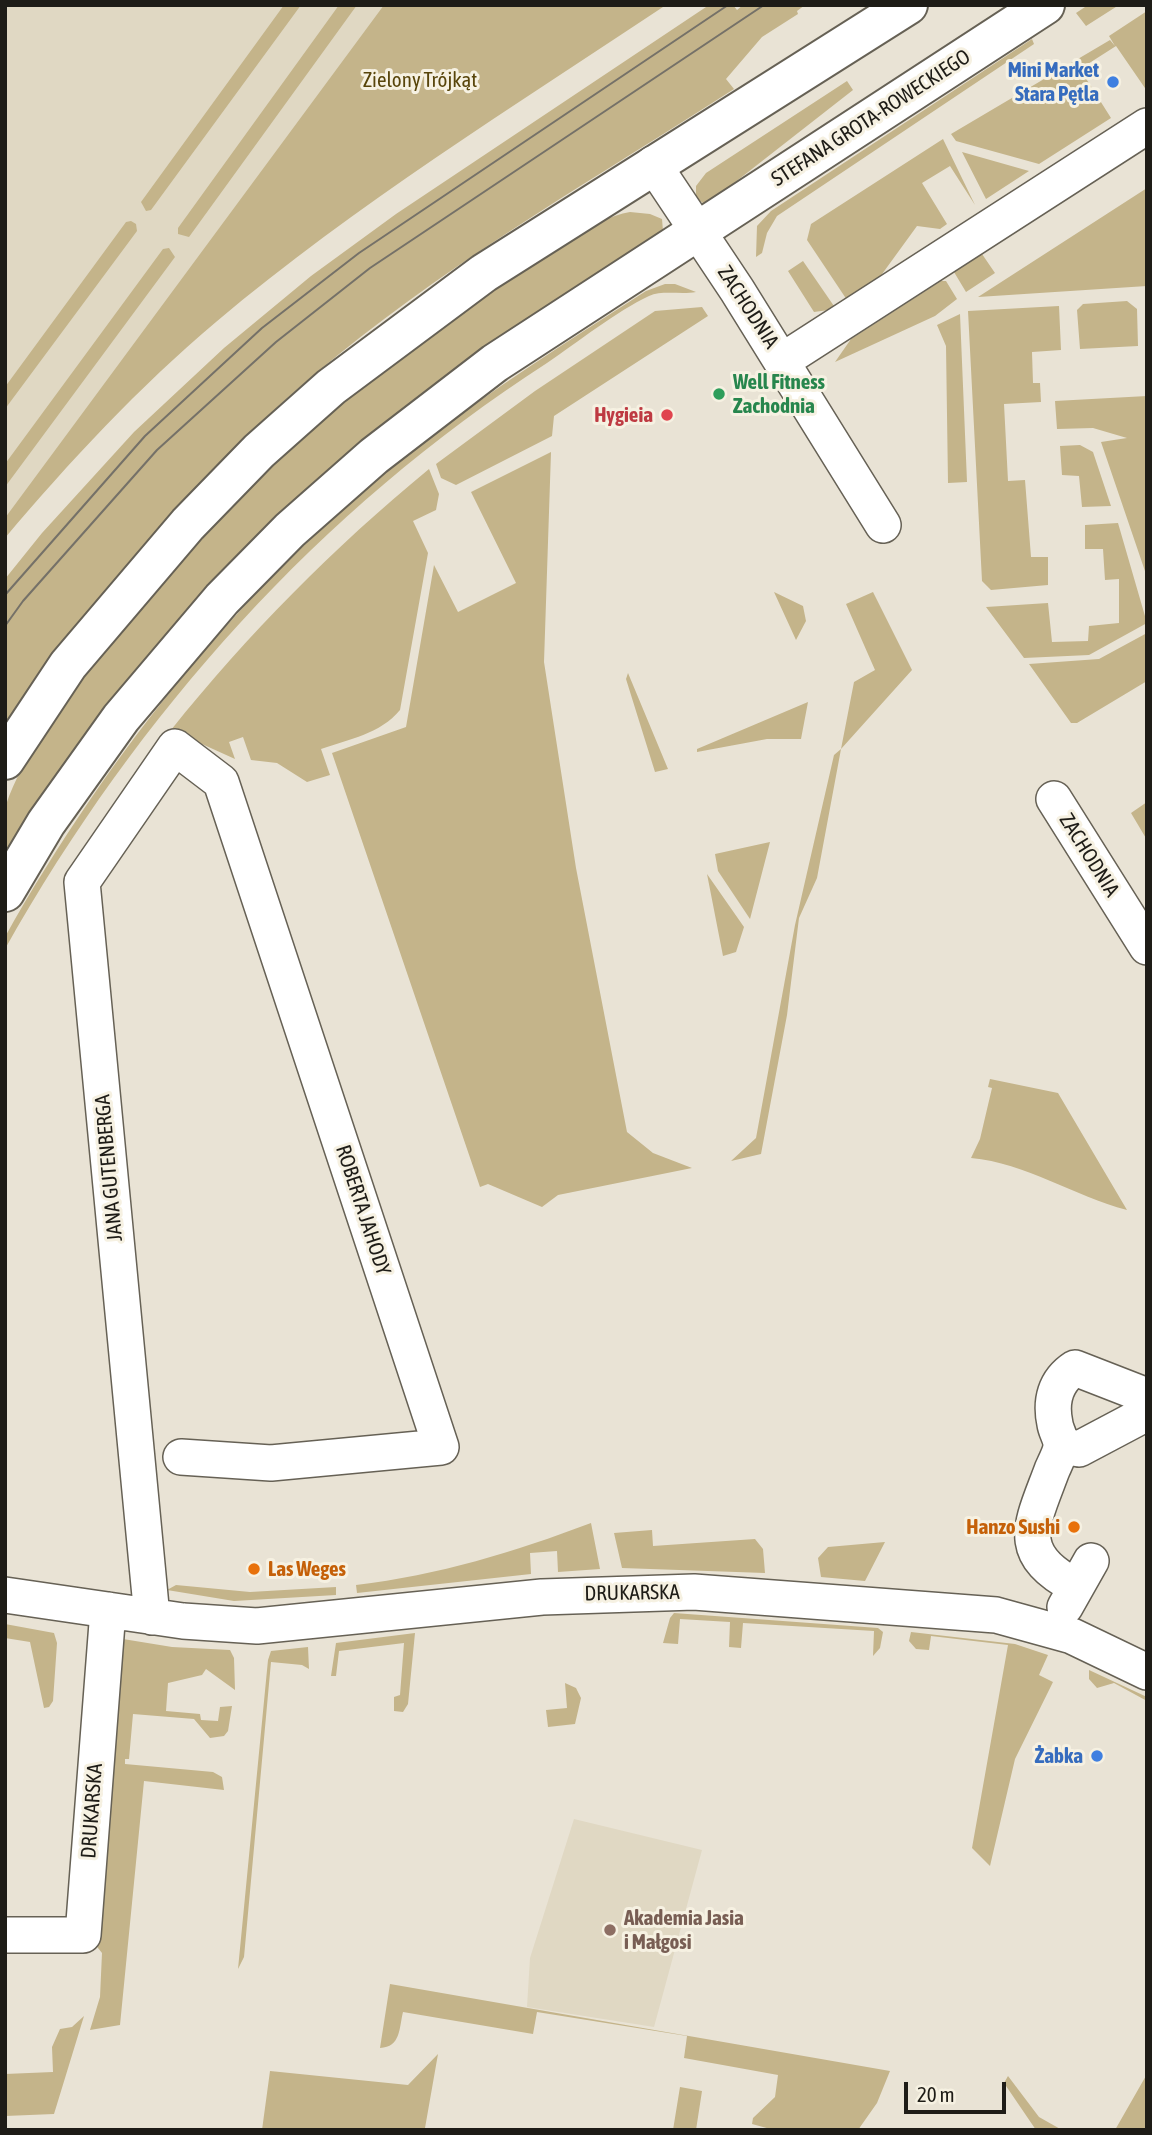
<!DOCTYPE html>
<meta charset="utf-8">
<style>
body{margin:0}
#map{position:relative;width:1152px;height:2135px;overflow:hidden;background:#e9e3d5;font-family:"Asap Condensed",sans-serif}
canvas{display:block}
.frame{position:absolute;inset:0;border:7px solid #1e1c17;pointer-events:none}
.scale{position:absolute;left:904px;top:2082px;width:102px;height:32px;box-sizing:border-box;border:4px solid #1e1c17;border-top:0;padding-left:9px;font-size:21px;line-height:24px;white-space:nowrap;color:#1e1c17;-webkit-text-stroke:5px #f6f1e2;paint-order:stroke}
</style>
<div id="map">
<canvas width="1152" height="2135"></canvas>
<div class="frame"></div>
<div class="scale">20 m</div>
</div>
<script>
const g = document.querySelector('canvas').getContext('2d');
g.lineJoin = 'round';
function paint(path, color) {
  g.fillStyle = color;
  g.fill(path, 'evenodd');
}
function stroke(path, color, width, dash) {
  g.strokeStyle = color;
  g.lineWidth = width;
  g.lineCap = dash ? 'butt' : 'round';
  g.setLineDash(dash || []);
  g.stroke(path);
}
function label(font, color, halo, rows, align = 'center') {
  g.font = font + ' "Asap Condensed",sans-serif';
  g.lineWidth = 6;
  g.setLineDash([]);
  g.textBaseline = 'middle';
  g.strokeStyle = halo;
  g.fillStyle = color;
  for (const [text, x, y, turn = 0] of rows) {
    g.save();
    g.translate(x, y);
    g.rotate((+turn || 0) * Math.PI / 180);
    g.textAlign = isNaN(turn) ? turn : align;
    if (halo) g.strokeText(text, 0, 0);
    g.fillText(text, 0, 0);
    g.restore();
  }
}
paint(new Path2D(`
 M 5,5 L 642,5 L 185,320 L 5,520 Z
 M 574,1819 L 702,1850 L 654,2027 L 527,2007 L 530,1958 Z`), '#e0d8c3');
paint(new Path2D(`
 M 284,5 L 301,5 L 151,210 L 146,211 L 141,202 Z
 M 339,5 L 357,5 L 189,237 L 178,234 L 178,228 Z
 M 384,5 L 666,5 C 513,107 356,204 216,322 C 139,387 70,461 5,538 L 5,518 Z
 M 709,5 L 733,5 L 737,10 L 743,5 L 805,5 L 797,11 L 798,14 L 762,37 L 726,79 L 734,89 C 601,175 461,255 338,355 C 206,461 102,587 5,724 L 5,579 L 42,533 L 134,432 L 224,348 L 311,276 L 396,214 Z
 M 1088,5 L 1119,5 L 1086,26 L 1076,13 Z
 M 1147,11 L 1147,91 L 1116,46 L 1080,69 L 1111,118 L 1039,164 L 956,141 L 951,134 L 1110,40 L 1115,46 L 1109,36 Z
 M 1032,39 L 1034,44 L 777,216 L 767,233 L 762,253 L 756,257 L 757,226 L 771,211 Z
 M 847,81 L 853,90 L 711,201 L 703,203 L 696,198 L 696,186 L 706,173 Z
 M 943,139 L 975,205 L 950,166 L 922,183 L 947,224 L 940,229 L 917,226 L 877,281 L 847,300 L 807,240 L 811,224 Z
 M 962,152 L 1029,171 L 986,199 Z
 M 1147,188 L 1147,286 L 978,297 Z
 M 630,212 L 650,214 L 662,219 L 663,231 L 469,360 L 5,857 C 5,841 1,819 6,805 C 22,756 65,702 96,661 C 218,505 357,377 524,270 C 557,249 591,219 630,212 Z
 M 131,221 L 136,224 L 137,231 L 5,409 L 5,387 L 126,222 Z
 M 169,248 L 175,257 L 5,487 L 5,464 L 163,249 Z
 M 982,254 L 995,273 L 966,292 L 954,272 Z
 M 803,261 L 836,309 L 814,312 L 788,271 Z
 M 941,281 L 946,281 L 957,299 L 935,316 L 835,362 L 851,339 Z
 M 665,284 L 675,284 L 696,292 C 682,295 662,290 649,296 C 617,311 578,342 547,363 C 319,510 138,713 5,949 L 5,937 C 111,749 248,579 418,446 C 491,390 568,341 646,291 Z
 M 1127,301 L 1137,309 L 1138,346 L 1080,349 L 1077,310 L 1083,304 Z
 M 1059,306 L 1061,350 L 1032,352 L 1033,383 L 1040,383 L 1041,402 L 1004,404 L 1008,481 L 1025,480 L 1031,557 L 1048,557 L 1048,585 L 991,590 L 982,581 L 968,311 Z
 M 702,307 L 708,316 L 554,416 L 552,436 L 456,485 L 441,478 L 436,464 L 535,391 L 655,311 Z
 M 960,314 L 967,482 L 948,483 L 946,346 L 937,325 Z
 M 1147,396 L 1147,577 L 1101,442 L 1127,438 L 1093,428 L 1057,429 L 1055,401 Z
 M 1080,445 L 1093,452 L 1111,506 L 1082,507 L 1079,476 L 1062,475 L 1060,446 Z
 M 551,452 L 544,662 L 576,868 L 627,1132 L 653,1153 L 692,1168 L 558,1195 L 542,1207 L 488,1184 L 480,1187 L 332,753 L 406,727 L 434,565 L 458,612 L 516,583 L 471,492 Z
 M 429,469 L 439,494 L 436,510 L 413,521 L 428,553 L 400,710 C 380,734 350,739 321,749 L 330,775 L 307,782 L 277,763 L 251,760 L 243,737 L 229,742 L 235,759 L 171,730 C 248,634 333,548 429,469 Z
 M 1118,523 L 1147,623 L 1089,655 L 1024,658 L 986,607 L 1048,603 L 1052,642 L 1088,641 L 1089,626 L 1119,623 L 1119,579 L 1105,580 L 1103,549 L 1085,549 L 1085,525 Z
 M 774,592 L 803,606 L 806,621 L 796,640 Z
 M 873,592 L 912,670 L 841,749 L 817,878 L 799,918 L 787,1015 L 761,1154 L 731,1161 L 756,1138 L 795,925 L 834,755 L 841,749 L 854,682 L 875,670 L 846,604 Z
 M 1147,633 L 1147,681 L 1077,723 L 1071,723 L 1029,664 L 1099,659 Z
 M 628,673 L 668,769 L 655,772 L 626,679 Z
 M 808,702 L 801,739 L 767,739 L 697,752 L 697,749 Z
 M 1147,802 L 1147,840 L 1131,813 Z
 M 770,842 L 750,919 L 718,871 L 715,854 Z
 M 707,874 L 744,927 L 736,952 L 723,956 Z
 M 990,1079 L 1058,1093 L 1127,1210 C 1074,1196 1026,1163 971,1158 L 980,1139 L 992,1088 L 988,1087 Z
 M 591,1523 L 600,1569 L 558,1572 L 557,1551 L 530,1553 L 531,1574 L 357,1593 L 356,1585 C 439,1575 514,1552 591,1523 Z
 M 652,1530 L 653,1546 L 755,1539 L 763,1549 L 765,1573 L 622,1568 L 614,1533 Z
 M 885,1542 L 865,1581 L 821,1577 L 818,1558 L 828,1547 Z
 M 176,1585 L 250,1592 L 336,1587 L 336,1595 L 234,1601 L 167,1590 Z
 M 674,1613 L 878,1628 L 883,1632 L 880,1648 L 873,1656 L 874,1631 L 743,1623 L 741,1648 L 729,1647 L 730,1622 L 680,1619 L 678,1644 L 663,1643 L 670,1618 Z
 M 5,1624 L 54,1633 L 57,1643 L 53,1701 L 49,1707 L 44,1708 L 30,1642 L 5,1638 Z
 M 911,1632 L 1015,1644 L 1048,1655 L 1039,1675 L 1053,1682 L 1015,1759 L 990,1866 L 972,1848 L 1008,1645 L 931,1636 L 929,1650 L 916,1649 L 909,1641 Z
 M 415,1633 L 408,1704 L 403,1712 L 394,1711 L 394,1697 L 400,1695 L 404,1643 L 339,1651 L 336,1676 L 331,1676 L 336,1643 Z
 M 123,1639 L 172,1647 L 230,1650 L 234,1658 L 235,1690 L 206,1669 L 202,1675 L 168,1683 L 166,1711 L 200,1714 L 201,1720 L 218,1721 L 220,1707 L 232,1706 L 228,1731 L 224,1736 L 210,1738 L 194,1719 L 133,1714 L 129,1759 L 125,1759 L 125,1764 L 213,1772 L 222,1777 L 224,1790 L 144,1781 L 120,2025 L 90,2030 L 100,1997 L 102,1953 L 94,1943 Z
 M 308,1647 L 309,1669 L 302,1665 L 271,1662 L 244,1957 L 238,1969 L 268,1660 L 271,1651 Z
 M 1089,1670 L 1147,1697 L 1147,1701 L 1114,1683 L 1097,1688 L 1089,1679 Z
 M 565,1683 L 576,1688 L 581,1698 L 575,1724 L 548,1727 L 546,1710 L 567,1708 Z
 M 390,1984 L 890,2071 L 877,2103 L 858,2130 L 774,2130 L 752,2124 L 753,2118 L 775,2097 L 778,2075 L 684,2058 L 687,2036 L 537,2012 L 533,2034 L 403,2012 C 399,2028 401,2047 380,2048 Z
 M 84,2016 L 54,2114 L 5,2116 L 5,2074 L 53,2072 L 52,2047 L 60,2029 L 72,2027 Z
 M 438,2054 L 425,2128 L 430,2130 L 262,2130 L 270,2071 L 408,2085 Z
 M 1147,2074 L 1147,2130 L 1115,2130 Z
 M 1008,2076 L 1039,2117 L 1062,2130 L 1036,2130 L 1004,2083 Z
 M 680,2087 L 702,2091 L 696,2130 L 673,2130 Z`), '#c4b48a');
const minor = new Path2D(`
 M 653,164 L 737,290 L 883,525
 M 782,361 L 1147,126
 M 1054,799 L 1147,947
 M 1062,1445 L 1079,1449 L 1147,1413
 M 1075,1586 C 1013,1553 1032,1524 1052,1470 C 1055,1463 1061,1452 1061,1445 C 1061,1438 1056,1431 1055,1424 C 1050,1401 1055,1381 1075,1368 L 1147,1396
 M 5,1595 L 183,1621 L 257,1626 L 542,1597 L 694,1592 L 996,1615 L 1072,1636 L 1147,1672
 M 1065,1607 L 1091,1561
 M 152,1617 L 82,882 L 175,747 L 221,782 L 441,1447 L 271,1463 L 181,1457
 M 5,1935 L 83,1935 L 108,1610`);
const secondary = new Path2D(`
 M 5,760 L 68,665 L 188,524 L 259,451 L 331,387 L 484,273 L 908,5
 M 5,892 L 46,823 L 121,718 L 222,599 L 290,530 L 374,456 L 495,363 L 1045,5`);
stroke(minor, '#666155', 38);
stroke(secondary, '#666155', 42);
stroke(minor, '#fff', 35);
stroke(secondary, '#fff', 38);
stroke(new Path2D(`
 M 5,595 L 145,436 L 262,328 L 359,253 L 728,5
 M 5,626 L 23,601 L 157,450 L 276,342 L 370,268 L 764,5`), '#757168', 2);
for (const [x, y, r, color] of [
 [1113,82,7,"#3f7fe0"],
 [719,394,7,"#2e9e5b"],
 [667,415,7,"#e0444e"],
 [1074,1527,7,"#e8710a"],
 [254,1569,7,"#e8710a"],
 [1097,1756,7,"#3f7fe0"],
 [610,1930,7,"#8d6e63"]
]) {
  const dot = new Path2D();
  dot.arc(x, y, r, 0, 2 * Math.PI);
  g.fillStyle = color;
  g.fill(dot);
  stroke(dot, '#f6f1e2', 2.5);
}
label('bold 21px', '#366cbe', '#f6f1e2', [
 ["Mini Market",1099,70],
 ["Stara Pętla",1099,94],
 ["Żabka",1083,1756]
], 'right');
label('21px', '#58450b', '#f6f1e2', [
 ["Zielony Trójkąt",420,80]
]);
label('21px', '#1e1c17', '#f6f1e2', [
 ["STEFANA GROTA-ROWECKIEGO",871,118,-33],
 ["ZACHODNIA",748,307,57],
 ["ZACHODNIA",1089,855,58],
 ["JANA GUTENBERGA",109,1168,-95],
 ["ROBERTA JAHODY",363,1210,72],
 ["DRUKARSKA",632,1593,-1],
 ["DRUKARSKA",92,1811,-86]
]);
label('bold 21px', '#27864d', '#f6f1e2', [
 ["Well Fitness",733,382],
 ["Zachodnia",733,406]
], 'left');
label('bold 21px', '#be3a42', '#f6f1e2', [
 ["Hygieia",653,415]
], 'right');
label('bold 21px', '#c56008', '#f6f1e2', [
 ["Hanzo Sushi",1060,1527],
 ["Las Weges",268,1569,"left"]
], 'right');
label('bold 21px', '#785e54', '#f6f1e2', [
 ["Akademia Jasia",624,1918],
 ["i Małgosi",624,1942]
], 'left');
</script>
